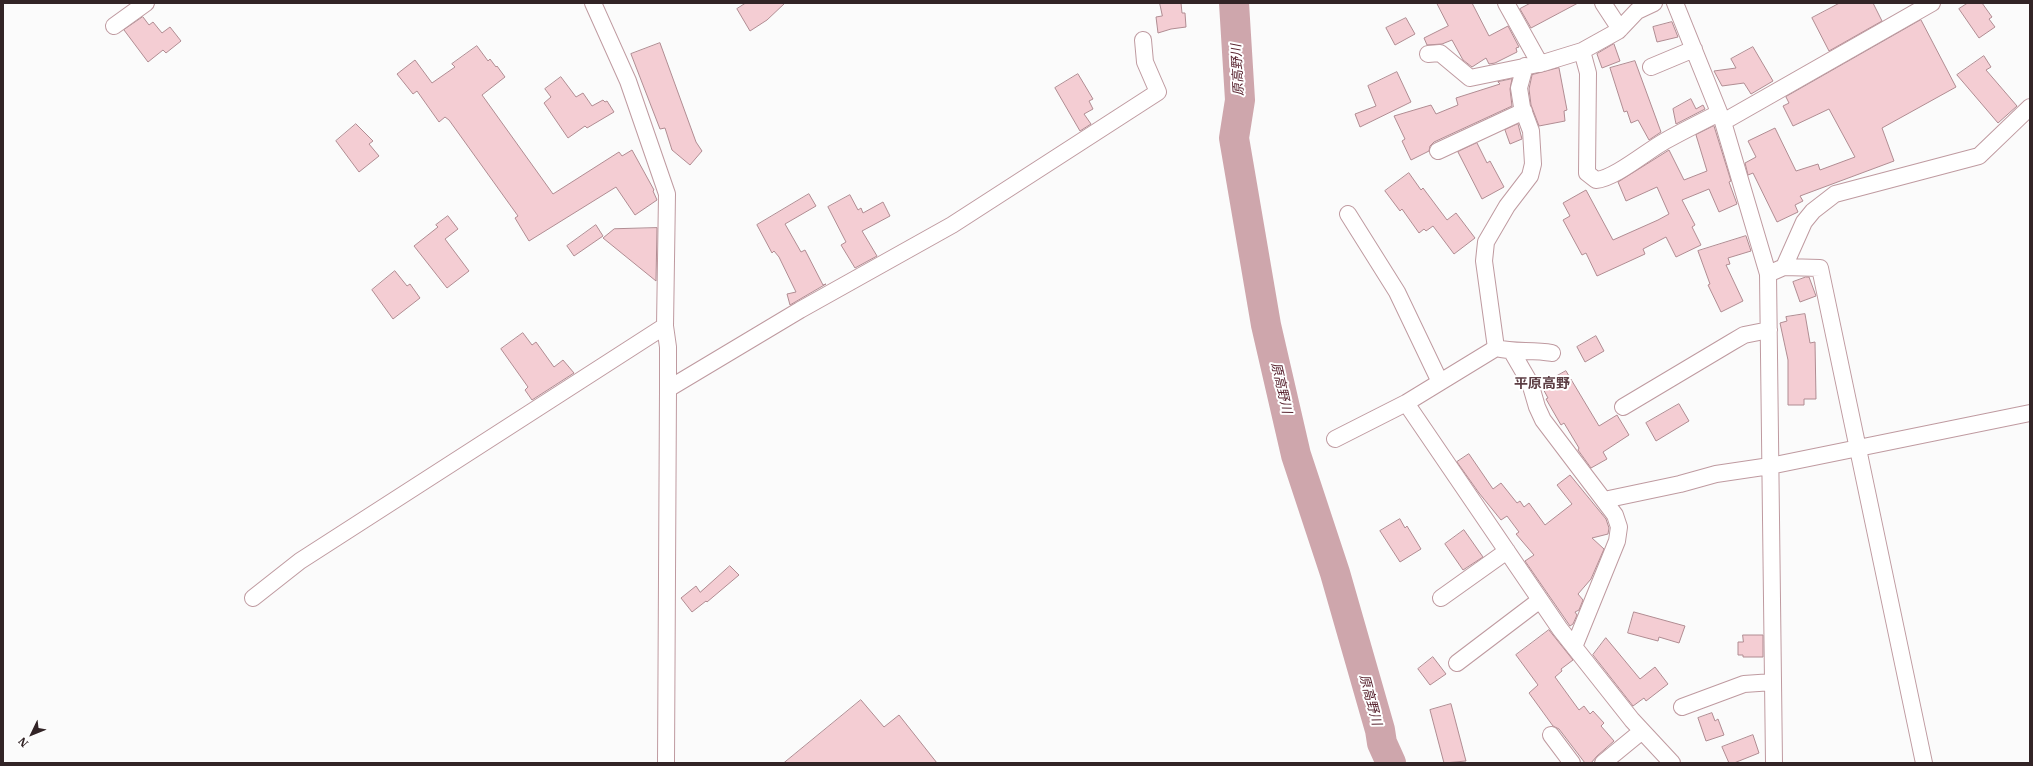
<!DOCTYPE html>
<meta charset="utf-8">
<style>
body{margin:0}
#map{position:relative;width:2033px;height:766px;overflow:hidden;background:#fbfbfb;font-family:"IBM Plex Serif",serif}
canvas{display:block}
.frame{position:absolute;inset:0;border:4px solid #322426;pointer-events:none}
.north{position:absolute;left:12px;top:714px;width:40px;height:40px;-webkit-text-stroke:3px #fff;paint-order:stroke;rotate:227deg;font-size:11px;font-weight:700;line-height:16px;text-align:center;color:#322426}
.north::after{content:'';display:block;margin:auto;width:14px;height:18px;background:#322426;clip-path:polygon(50% 0,100% 100%,50% 72%,0 100%)}
</style>
<div id="map">
<canvas width="2033" height="766"></canvas>
<div class="frame"></div>
<div class="north">N</div>
</div>
<script>
const g = document.querySelector('canvas').getContext('2d');
g.lineJoin = 'round';
function stroke(path, color, width, dash) {
  g.strokeStyle = color;
  g.lineWidth = width;
  g.lineCap = dash ? 'butt' : 'round';
  g.setLineDash(dash || []);
  g.stroke(path);
}
function paint(path, color) {
  g.fillStyle = color;
  g.fill(path, 'evenodd');
}
function label(font, color, halo, rows, align = 'center') {
  g.font = font + ' "IBM Plex Serif","Noto Sans JP",serif';
  g.lineWidth = 4;
  g.setLineDash([]);
  g.textBaseline = 'middle';
  g.strokeStyle = halo;
  g.fillStyle = color;
  for (const [text, x, y, turn = 0] of rows) {
    g.save();
    g.translate(x, y);
    g.rotate((+turn || 0) * Math.PI / 180);
    g.textAlign = isNaN(turn) ? turn : align;
    if (halo) g.strokeText(text, 0, 0);
    g.fillText(text, 0, 0);
    g.restore();
  }
}
stroke(new Path2D(`
 M 1234,3 L 1240,100 L 1234,138 L 1266,325 L 1296,455 L 1335,573 L 1380,730 L 1382,743 L 1391,763`), '#cea6ac', 30);
const building = new Path2D(`
 M 746,3 L 785,3 L 767,20 L 750,31 L 737,9 Z
 M 1160,3 L 1181,3 L 1182,13 L 1185,13 L 1186,27 L 1171,29 L 1158,33 L 1156,17 L 1162,16 Z
 M 1437,3 L 1472,3 L 1489,36 L 1508,26 L 1519,47 L 1516,48 L 1517,52 L 1495,63 L 1489,64 L 1486,58 L 1472,67 L 1463,60 L 1452,40 L 1442,44 L 1427,45 L 1424,38 L 1448,26 Z
 M 1531,3 L 1578,3 L 1531,28 L 1520,9 Z
 M 1840,3 L 1873,3 L 1882,21 L 1829,51 L 1812,18 Z
 M 1968,3 L 1982,3 L 1992,17 L 1989,19 L 1995,27 L 1979,38 L 1959,9 Z
 M 143,17 L 149,25 L 153,22 L 162,33 L 170,27 L 181,41 L 166,53 L 163,50 L 148,62 L 124,30 Z
 M 1406,18 L 1415,34 L 1395,45 L 1386,28 Z
 M 1921,20 L 1956,87 L 1882,128 L 1894,161 L 1800,196 L 1803,201 L 1795,205 L 1798,212 L 1777,222 L 1753,173 L 1748,175 L 1745,163 L 1756,157 L 1748,141 L 1775,128 L 1796,171 L 1818,164 L 1820,170 L 1855,157 L 1829,109 L 1793,126 L 1783,106 L 1789,103 L 1786,97 Z
 M 1672,22 L 1678,37 L 1657,42 L 1653,27 Z
 M 660,43 L 696,142 L 702,151 L 690,165 L 672,150 L 665,128 L 660,129 L 631,54 Z
 M 1614,44 L 1620,61 L 1602,68 L 1597,54 Z
 M 477,46 L 488,61 L 490,59 L 496,67 L 497,66 L 505,77 L 482,95 L 553,194 L 619,152 L 622,156 L 632,150 L 654,190 L 653,191 L 657,200 L 635,215 L 616,187 L 529,241 L 515,218 L 518,216 L 449,120 L 445,117 L 439,122 L 417,91 L 413,94 L 397,74 L 415,60 L 432,83 L 455,67 L 452,64 Z
 M 1753,47 L 1773,81 L 1751,94 L 1744,83 L 1722,86 L 1714,71 L 1736,68 L 1731,59 Z
 M 1984,56 L 1991,67 L 1986,70 L 2017,106 L 1998,123 L 1957,75 Z
 M 1635,61 L 1661,132 L 1649,140 L 1638,120 L 1631,123 L 1627,111 L 1624,112 L 1610,68 Z
 M 1559,68 L 1567,110 L 1564,111 L 1565,121 L 1539,126 L 1531,105 L 1529,89 L 1532,75 Z
 M 1397,72 L 1411,102 L 1360,127 L 1355,114 L 1376,106 L 1368,86 Z
 M 1078,74 L 1093,99 L 1089,101 L 1093,109 L 1084,114 L 1091,124 L 1080,131 L 1055,88 Z
 M 561,77 L 576,97 L 583,93 L 592,106 L 603,100 L 605,102 L 607,101 L 614,112 L 587,128 L 585,126 L 568,138 L 544,103 L 551,97 L 545,89 Z
 M 1512,79 L 1510,89 L 1512,106 L 1434,142 L 1430,146 L 1429,151 L 1411,160 L 1402,141 L 1405,139 L 1394,116 L 1431,105 L 1436,114 L 1458,105 L 1456,98 L 1500,84 L 1498,82 Z
 M 1691,99 L 1696,109 L 1703,105 L 1705,109 L 1676,124 L 1673,109 Z
 M 356,124 L 373,141 L 369,144 L 379,156 L 359,172 L 336,141 Z
 M 1518,124 L 1522,139 L 1510,144 L 1505,130 Z
 M 1714,126 L 1731,181 L 1729,182 L 1737,204 L 1719,212 L 1709,189 L 1682,200 L 1695,225 L 1692,227 L 1701,245 L 1676,257 L 1666,237 L 1643,249 L 1645,254 L 1597,276 L 1586,253 L 1582,255 L 1563,220 L 1570,216 L 1563,203 L 1586,190 L 1613,240 L 1658,220 L 1669,214 L 1657,187 L 1626,201 L 1618,182 L 1669,150 L 1684,180 L 1707,171 L 1696,135 Z
 M 1477,143 L 1487,163 L 1490,161 L 1504,187 L 1482,199 L 1458,152 Z
 M 1409,173 L 1421,190 L 1423,188 L 1447,220 L 1456,213 L 1475,238 L 1454,254 L 1433,226 L 1426,231 L 1424,229 L 1419,233 L 1402,209 L 1400,211 L 1385,191 Z
 M 809,194 L 816,206 L 785,224 L 801,252 L 805,250 L 823,285 L 826,284 L 790,305 L 787,294 L 796,292 L 779,257 L 774,251 L 772,253 L 757,225 Z
 M 850,195 L 858,210 L 861,208 L 863,213 L 883,202 L 890,216 L 862,231 L 877,256 L 855,268 L 841,245 L 846,242 L 828,207 Z
 M 448,216 L 458,229 L 445,239 L 469,271 L 447,288 L 414,246 L 438,227 L 436,225 Z
 M 596,225 L 603,236 L 574,256 L 567,246 Z
 M 657,228 L 656,281 L 603,238 L 614,229 Z
 M 1746,236 L 1751,251 L 1728,258 L 1730,264 L 1726,265 L 1743,301 L 1721,312 L 1708,285 L 1710,284 L 1698,251 Z
 M 395,271 L 407,286 L 410,284 L 420,298 L 393,319 L 372,290 Z
 M 1806,277 L 1809,277 L 1816,296 L 1800,302 L 1793,282 Z
 M 1805,314 L 1810,343 L 1815,342 L 1816,399 L 1804,399 L 1804,405 L 1788,405 L 1788,360 L 1780,323 L 1787,321 L 1786,317 Z
 M 523,333 L 532,345 L 536,342 L 554,367 L 563,360 L 574,373 L 532,400 L 525,390 L 528,387 L 501,349 Z
 M 1596,336 L 1604,351 L 1585,362 L 1577,347 Z
 M 1566,371 L 1599,426 L 1617,415 L 1629,435 L 1603,452 L 1607,459 L 1591,468 L 1578,450 L 1579,448 L 1564,423 L 1561,425 L 1546,399 L 1548,398 L 1541,385 Z
 M 1679,404 L 1689,421 L 1656,441 L 1646,423 Z
 M 1469,454 L 1493,489 L 1501,483 L 1517,503 L 1520,501 L 1524,507 L 1529,503 L 1545,525 L 1572,504 L 1557,485 L 1570,475 L 1606,519 L 1609,528 L 1608,534 L 1592,538 L 1604,549 L 1591,579 L 1578,594 L 1583,600 L 1579,610 L 1575,612 L 1577,615 L 1573,624 L 1570,626 L 1525,561 L 1534,555 L 1516,534 L 1519,532 L 1507,516 L 1501,520 L 1479,493 L 1457,462 Z
 M 1400,519 L 1405,528 L 1407,526 L 1421,549 L 1400,562 L 1380,531 Z
 M 1464,530 L 1483,557 L 1463,570 L 1445,544 Z
 M 730,566 L 739,575 L 707,602 L 706,601 L 692,612 L 681,598 L 696,586 L 700,592 Z
 M 1634,612 L 1685,626 L 1679,643 L 1659,637 L 1658,641 L 1628,633 Z
 M 1549,630 L 1573,660 L 1561,669 L 1562,671 L 1555,677 L 1579,710 L 1584,706 L 1590,714 L 1593,711 L 1604,723 L 1601,726 L 1614,741 L 1597,756 L 1591,763 L 1585,763 L 1559,729 L 1553,726 L 1529,693 L 1538,685 L 1516,655 Z
 M 1743,635 L 1763,635 L 1763,657 L 1743,657 L 1743,655 L 1738,655 L 1738,642 L 1743,642 Z
 M 1606,638 L 1640,679 L 1655,667 L 1668,684 L 1646,701 L 1644,698 L 1633,706 L 1593,655 Z
 M 1433,657 L 1446,674 L 1430,685 L 1418,669 Z
 M 861,700 L 884,727 L 899,715 L 937,763 L 784,763 Z
 M 1451,704 L 1466,761 L 1444,763 L 1430,710 Z
 M 1712,713 L 1715,721 L 1718,719 L 1724,735 L 1706,741 L 1698,718 Z
 M 1753,735 L 1759,753 L 1734,763 L 1729,763 L 1722,747 Z`);
paint(building, '#f4cdd3');
stroke(building, '#b08c92', 1);
const street = new Path2D(`
 M 593,3 L 628,81 L 667,194 L 665,326 L 668,347 L 668,389 L 666,763
 M 1506,3 L 1540,64
 M 1603,3 L 1620,29
 M 1675,3 L 1723,122 L 1768,274 L 1774,763
 M 114,26 L 146,3
 M 1582,51 L 1588,73 L 1587,173 L 1596,180 C 1614,179 1647,151 1665,141 C 1683,131 1701,122 1719,113
 M 1428,54 L 1440,53 L 1470,78 L 1543,63 L 1582,51 L 1618,31 L 1637,11 L 1654,3
 M 1525,66 L 1519,88 L 1522,107 L 1531,131 L 1533,164 L 1530,176 L 1507,206 L 1486,242 L 1484,261 L 1496,348 C 1515,353 1532,349 1552,353
 M 1651,67 L 1694,49
 M 1723,122 L 1932,3
 M 1438,151 L 1524,111
 M 1348,214 L 1397,292 L 1440,382
 M 1784,267 L 1804,222 L 1813,211 L 1835,194 L 1979,156 L 2030,107
 M 1768,274 L 1784,267 L 1820,268 L 1924,763
 M 1512,352 L 1530,383 L 1537,407 L 1543,420 L 1615,515 L 1619,527 L 1617,541 L 1574,647
 M 668,389 L 800,310 L 952,225 L 1158,92 L 1145,62 L 1143,40
 M 1406,403 L 1560,629 L 1632,720 L 1672,763
 M 1623,407 L 1732,342 L 1744,335 L 1769,330
 M 1335,439 L 1406,403 L 1496,348
 M 1604,500 L 1680,484 L 1716,474 L 1770,466 L 2030,413
 M 253,598 L 300,561 L 665,326
 M 1441,598 L 1507,551
 M 1457,663 L 1540,600
 M 1682,707 L 1744,684 L 1773,682
 M 1551,735 L 1572,763
 M 1603,763 L 1642,731`);
stroke(street, '#bf9aa0', 18);
stroke(street, '#fff', 16);
label('italic 13px', '#58232f', '#fff', [
 ["原高野川",1238,70,-93],
 ["原高野川",1281,388,77],
 ["原高野川",1370,700,75]
]);
label('bold 14px', '#5c3d43', '#fff', [
 ["平原高野",1542,384]
]);
</script>
